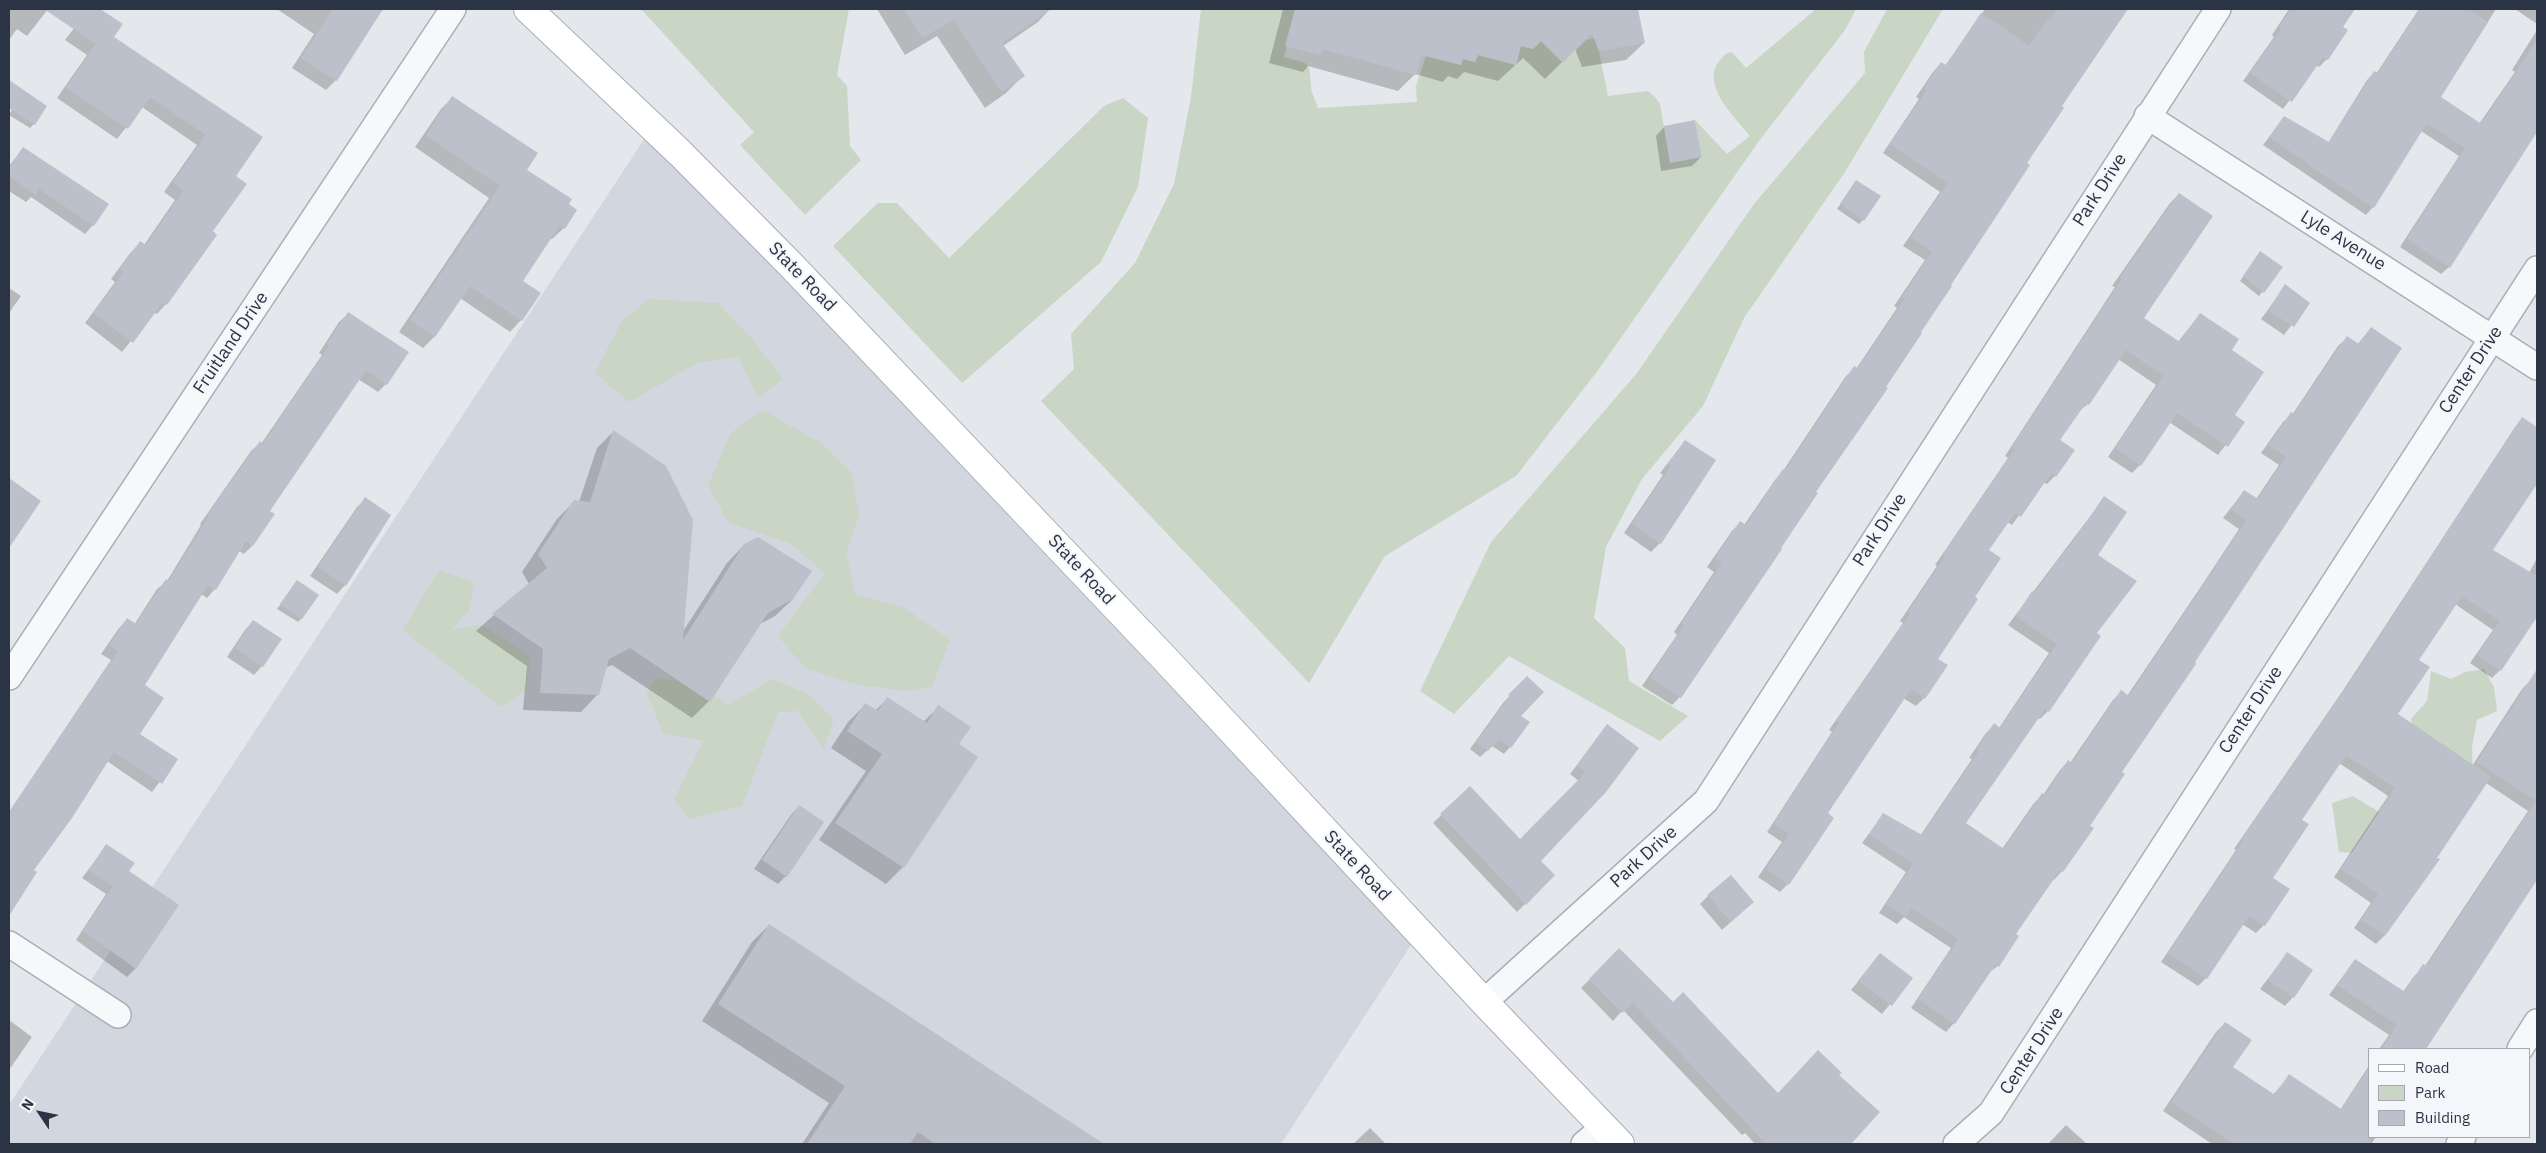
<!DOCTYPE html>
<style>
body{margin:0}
#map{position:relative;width:2546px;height:1153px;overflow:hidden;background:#e4e7ec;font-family:"IBM Plex Sans",sans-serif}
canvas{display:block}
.frame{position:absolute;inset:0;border:10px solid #2b3445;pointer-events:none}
.legend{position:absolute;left:2368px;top:1048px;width:162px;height:90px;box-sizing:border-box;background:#f4f6f9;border:1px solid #a4a8b1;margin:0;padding:6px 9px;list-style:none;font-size:15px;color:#2b3445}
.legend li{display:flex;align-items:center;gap:10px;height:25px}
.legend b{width:25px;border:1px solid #a4a8b1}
.north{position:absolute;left:15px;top:1088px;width:50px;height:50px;-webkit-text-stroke:4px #f4f6f9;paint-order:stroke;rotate:304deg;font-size:14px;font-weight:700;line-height:20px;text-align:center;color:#2b3445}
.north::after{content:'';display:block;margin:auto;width:18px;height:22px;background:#2b3445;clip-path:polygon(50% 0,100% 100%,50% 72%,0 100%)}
</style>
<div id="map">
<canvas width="2546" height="1153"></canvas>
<div class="frame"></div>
<ul class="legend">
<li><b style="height:6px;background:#fff"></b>Road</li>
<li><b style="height:14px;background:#c9d6c5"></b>Park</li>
<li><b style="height:14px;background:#bbc0ca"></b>Building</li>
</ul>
<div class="north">N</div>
</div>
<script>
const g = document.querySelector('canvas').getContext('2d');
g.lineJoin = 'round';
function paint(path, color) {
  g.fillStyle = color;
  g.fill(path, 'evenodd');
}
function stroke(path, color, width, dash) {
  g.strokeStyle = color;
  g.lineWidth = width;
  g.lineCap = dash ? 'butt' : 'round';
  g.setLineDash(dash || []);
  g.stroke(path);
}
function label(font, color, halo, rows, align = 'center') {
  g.font = font + ' "IBM Plex Sans",sans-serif';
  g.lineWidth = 4.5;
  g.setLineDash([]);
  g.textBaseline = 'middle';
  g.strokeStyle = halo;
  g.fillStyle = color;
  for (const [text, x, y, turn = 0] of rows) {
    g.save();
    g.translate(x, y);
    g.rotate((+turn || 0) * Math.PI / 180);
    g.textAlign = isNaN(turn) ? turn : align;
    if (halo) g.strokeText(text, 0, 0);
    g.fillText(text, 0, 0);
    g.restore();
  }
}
paint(new Path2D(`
 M 647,135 L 1413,942 L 1281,1144 L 9,1144 L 9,1105 Z`), '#d2d6de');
paint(new Path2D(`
 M 641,9 L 849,9 L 837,75 L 847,86 L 850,146 L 861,160 L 805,215 L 740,145 L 754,132 Z
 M 1201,9 L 1295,9 L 1284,57 C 1311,65 1309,59 1311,86 C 1311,93 1316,101 1318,108 L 1417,102 L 1416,86 L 1426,56 L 1461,65 L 1463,59 L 1475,62 L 1478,55 L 1516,65 L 1521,46 L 1533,49 L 1541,41 L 1563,63 L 1586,40 L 1594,38 L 1599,51 L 1608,96 L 1648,91 L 1654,96 L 1660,104 L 1670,163 L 1702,157 L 1695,120 L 1727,154 L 1750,136 C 1736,118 1699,85 1720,60 C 1724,55 1726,53 1732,52 L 1746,68 L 1816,9 L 1856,9 L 1845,30 L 1759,141 L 1599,369 L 1516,476 L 1385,556 L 1309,683 L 1041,401 L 1074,369 L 1071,334 L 1135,263 L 1174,184 L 1191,97 Z
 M 1887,9 L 1943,9 L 1845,172 L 1744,318 L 1703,406 L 1642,479 L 1606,547 L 1594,618 L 1625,648 L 1629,681 L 1688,716 L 1660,741 L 1509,656 L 1454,714 L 1420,691 L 1491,542 L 1637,373 L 1754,204 L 1865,73 L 1864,52 Z
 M 1123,98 L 1148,118 L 1138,187 L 1101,262 L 962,383 L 833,246 L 878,203 L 897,203 L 949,258 L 1104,106 Z
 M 649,299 L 718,303 L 752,339 L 783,379 L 758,397 L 738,357 L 699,362 L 629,402 L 595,373 L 622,321 Z
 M 763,410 L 821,443 L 851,472 L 859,514 L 846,553 L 855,594 L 904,608 L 950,639 L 932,687 L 909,691 L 858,685 L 805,668 L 778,636 L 825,573 L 791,544 L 728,522 L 708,485 L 731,433 Z
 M 439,570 L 474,583 L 469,610 L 452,629 L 482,625 L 530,657 L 526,690 L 501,707 L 403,630 Z
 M 2484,669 L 2494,687 L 2497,711 L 2477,720 L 2472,747 L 2473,785 L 2382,855 L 2339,852 L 2332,803 L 2353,796 L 2384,815 L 2417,761 L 2411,719 L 2427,701 L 2431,671 L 2451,679 L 2465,672 Z
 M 655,677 L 701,686 L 729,705 L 772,679 L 808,694 L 834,719 L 824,749 L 798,711 L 778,712 L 742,806 L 689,819 L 674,800 L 703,741 L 663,733 L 647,693 Z`), '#c9d6c5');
paint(new Path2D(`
 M 9,9 L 48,9 L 27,36 L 17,29 L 9,40 Z
 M 89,9 L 98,9 L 121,25 L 113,37 L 261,137 L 234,177 L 211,232 L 166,304 L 157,314 L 154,312 L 122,352 L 85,323 L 115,282 L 111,279 L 131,252 L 140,243 L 144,245 L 175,200 L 164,192 L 197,145 L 142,107 L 117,139 L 57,98 L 87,55 L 65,40 Z
 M 277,9 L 382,9 L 336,80 L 326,90 L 292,68 L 314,34 Z
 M 877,9 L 1050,9 L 1038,22 L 1003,46 L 1023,76 L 1006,93 L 985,108 L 937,36 L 905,55 Z
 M 1283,9 L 1637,9 L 1644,43 L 1626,60 L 1582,67 L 1575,49 L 1545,79 L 1523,58 L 1498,81 L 1464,72 L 1457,79 L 1448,76 L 1443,82 L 1415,74 L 1398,91 L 1308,66 L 1303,72 L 1269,63 Z
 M 1985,9 L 2124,9 L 1779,549 L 1680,697 L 1672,705 L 1642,686 L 1677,635 L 1674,632 L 1714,572 L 1707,567 L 1732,531 L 1740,523 L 1744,525 L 1775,480 L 1783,471 L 1846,376 L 1855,368 L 1856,369 L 1897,308 L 1894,306 L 1925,260 L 1903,246 L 1940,192 L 1883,153 L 1919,99 L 1916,97 L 1933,72 L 1941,63 L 1945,66 Z
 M 2289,9 L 2354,9 L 2342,28 L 2327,59 L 2319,67 L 2316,65 L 2283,109 L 2243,81 L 2274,37 L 2272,35 Z
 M 2419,9 L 2496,9 L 2440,98 L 2479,124 L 2515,72 L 2512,70 L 2537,30 L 2537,131 L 2449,267 L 2441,274 L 2400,247 L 2459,156 L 2421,131 L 2373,207 L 2366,215 L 2263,145 L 2284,118 L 2328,143 L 2367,80 L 2374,73 L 2376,74 Z
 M 2515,9 L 2537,9 L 2537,24 Z
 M 20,96 L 34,124 L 30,128 L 9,115 Z
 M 453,97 L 525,170 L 567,205 L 564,228 L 552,239 L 550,238 L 521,281 L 521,320 L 510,332 L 460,298 L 434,337 L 423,348 L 399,332 L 489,198 L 415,147 L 441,109 Z
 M 1664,127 L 1701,157 L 1692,166 L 1661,171 L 1656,136 Z
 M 23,148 L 93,225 L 85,234 L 31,197 L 26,202 L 9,191 L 9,166 Z
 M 1856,181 L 1863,220 L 1859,224 L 1837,209 Z
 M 2179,194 L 2142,318 L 2178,342 L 2200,314 L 2230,351 L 2233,415 L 2243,422 L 2218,455 L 2169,422 L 2140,465 L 2132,473 L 2108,457 L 2156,385 L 2118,359 L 2088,404 L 2078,412 L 2059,440 L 2055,476 L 2047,484 L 2043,482 L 2012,525 L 2007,522 L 1988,551 L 1973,597 L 1936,659 L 1924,698 L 1916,706 L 1903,698 L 1826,814 L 1788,884 L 1780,892 L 1758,877 L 1782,842 L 1767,832 L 1832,732 L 1829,730 L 1903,623 L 1900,621 L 1937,566 L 1935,565 L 2008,458 L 2005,456 L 2115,287 L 2112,286 L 2170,203 Z
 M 2260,253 L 2282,267 L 2259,296 L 2240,281 Z
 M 2286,286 L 2308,303 L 2284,335 L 2261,319 Z
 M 9,288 L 21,296 L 9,313 Z
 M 348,314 L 386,384 L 378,392 L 358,379 L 268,511 L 252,546 L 244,554 L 239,551 L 215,589 L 207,598 L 201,594 L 143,685 L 139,734 L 176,760 L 152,792 L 107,761 L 33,870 L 16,902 L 9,910 L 9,812 L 111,660 L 101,654 L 119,628 L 127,620 L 134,625 L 157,589 L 167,581 L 201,525 L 200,524 L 251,451 L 260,443 L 261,444 L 322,355 L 319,353 L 339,322 Z
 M 2371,328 L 2062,871 L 2054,880 L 2052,878 L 2014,934 L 1998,966 L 1988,973 L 1954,1023 L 1946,1032 L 1911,1008 L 1951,948 L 1904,917 L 1897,924 L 1879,913 L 1906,872 L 1862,843 L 1883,815 L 1920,836 L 1972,759 L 1969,758 L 1986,733 L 1994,725 L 1999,728 L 2049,653 L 2008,625 L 2104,498 L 2097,555 L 2095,633 L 2048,711 L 2040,719 L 2038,718 L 1965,823 L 2002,849 L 2034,803 L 2043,795 L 2060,770 L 2068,762 L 2070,763 L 2113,700 L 2121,692 L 2127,696 L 2202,585 L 2239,529 L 2223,518 L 2244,491 L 2256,499 L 2279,465 L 2261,453 L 2283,422 L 2292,415 L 2338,346 L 2347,338 L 2357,345 Z
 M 2523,419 L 2537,429 L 2537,482 L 2491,550 L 2529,573 L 2537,558 L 2537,608 L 2514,643 L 2500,670 L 2492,678 L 2470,663 L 2493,630 L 2455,604 L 2417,660 L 2396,715 L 2472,766 L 2522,689 L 2531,680 L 2537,684 L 2537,719 L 2533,725 L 2537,728 L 2537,878 L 2425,1049 L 2379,1049 L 2389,1035 L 2329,995 L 2355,960 L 2403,992 L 2415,975 L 2425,966 L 2528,811 L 2486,783 L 2384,936 L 2376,944 L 2354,928 L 2371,903 L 2334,877 L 2388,796 L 2339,763 L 2300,820 L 2271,878 L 2264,925 L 2256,933 L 2242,924 L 2206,978 L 2198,986 L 2161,962 L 2236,850 L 2234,849 L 2344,689 L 2515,427 Z
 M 614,431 L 682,633 L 727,563 L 744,545 L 793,599 L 775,616 L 758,625 L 709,701 L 692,718 L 612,665 L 605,668 L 598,694 L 581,712 L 523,710 L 527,666 L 476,631 L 529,584 L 522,572 L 557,519 L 574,502 L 579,502 L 597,448 Z
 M 1685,441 L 1714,460 L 1660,543 L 1651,552 L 1624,533 L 1663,475 L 1660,473 Z
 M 11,482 L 10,544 L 9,545 L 9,484 Z
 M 366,499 L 345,585 L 337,594 L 310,576 L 357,507 Z
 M 297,581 L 302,618 L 298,622 L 277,609 Z
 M 253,621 L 262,666 L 254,675 L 227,657 L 245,630 Z
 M 1527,677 L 1510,747 L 1504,754 L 1492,746 L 1480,757 L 1470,749 L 1503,703 Z
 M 887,699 L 923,722 L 939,707 L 957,744 L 903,867 L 886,884 L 819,840 L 866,771 L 831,748 L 848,722 L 865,705 L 875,711 Z
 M 1607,725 L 1638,748 L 1539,861 L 1554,875 L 1517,912 L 1433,823 L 1470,788 L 1520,841 L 1579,781 L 1570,774 Z
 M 799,806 L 786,876 L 778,884 L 754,869 L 791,815 Z
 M 106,846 L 127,871 L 178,905 L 135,969 L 127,977 L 76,940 L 106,894 L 82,878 Z
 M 1708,896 L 1744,910 L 1722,930 L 1700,904 Z
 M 769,925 L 1092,1138 L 1088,1144 L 802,1144 L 829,1103 L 702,1021 L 752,942 Z
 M 1619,950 L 1672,1004 L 1777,1094 L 1837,1075 L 1854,1138 L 1848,1144 L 1755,1144 L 1745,1133 L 1742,1135 L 1623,1010 L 1613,1021 L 1581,988 Z
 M 2287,954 L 2293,997 L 2285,1006 L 2260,989 Z
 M 1880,955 L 1911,978 L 1882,1014 L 1851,990 Z
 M 9,1020 L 32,1037 L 9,1070 Z
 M 2225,1023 L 2232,1068 L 2273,1095 L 2289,1076 L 2340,1110 L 2370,1064 L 2370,1137 L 2376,1137 L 2371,1144 L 2212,1144 L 2163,1111 L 2216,1032 Z
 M 2066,1125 L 2087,1144 L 2048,1144 Z
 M 1370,1128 L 1386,1144 L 1353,1144 Z`), '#0003');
paint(new Path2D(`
 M 44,9 L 100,9 L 123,24 L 114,37 L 263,137 L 236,176 L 247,184 L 213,231 L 217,235 L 167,305 L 163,302 L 133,343 L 93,313 L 124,272 L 120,269 L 140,241 L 146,245 L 184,190 L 173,182 L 206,135 L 150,97 L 128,129 L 66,88 L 96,44 Z
 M 333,9 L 383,9 L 337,81 L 301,58 Z
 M 904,9 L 1051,9 L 1002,43 L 1025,76 L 1002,92 L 954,20 L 922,38 Z
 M 1295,9 L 1638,9 L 1645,43 L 1599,51 L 1592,33 L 1563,63 L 1541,41 L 1533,49 L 1521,46 L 1516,65 L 1478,55 L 1475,62 L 1463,59 L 1461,65 L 1421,55 L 1416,75 L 1323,49 L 1321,55 L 1285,46 Z
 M 2058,9 L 2128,9 L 2062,106 L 2064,108 L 2027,163 L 2030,165 L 1951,285 L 1952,286 L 1921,332 L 1922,333 L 1886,387 L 1888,388 L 1816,492 L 1818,493 L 1781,548 L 1782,549 L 1681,698 L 1650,677 L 1684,626 L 1681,624 L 1722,563 L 1715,558 L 1740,521 L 1746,525 L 1783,469 L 1785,471 L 1854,366 L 1858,368 L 1905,299 L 1902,297 L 1932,252 L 1911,237 L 1948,183 L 1890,144 L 1927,90 L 1924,88 L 1941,62 L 1946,65 L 1981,13 L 2029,46 L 2048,19 L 2050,20 Z
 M 2291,9 L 2355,9 L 2343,27 L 2348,30 L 2328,60 L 2323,57 L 2292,102 L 2250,73 L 2281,29 L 2279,27 Z
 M 2420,9 L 2467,9 L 2488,22 L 2441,97 L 2480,123 L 2483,118 L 2485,119 L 2537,40 L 2537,132 L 2450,268 L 2407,239 L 2465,148 L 2427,123 L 2374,208 L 2305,163 L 2306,162 L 2269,137 L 2284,116 L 2329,142 L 2374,71 L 2378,73 Z
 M 9,80 L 47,106 L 35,125 L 9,108 Z
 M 452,96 L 538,153 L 527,170 L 572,199 L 569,204 L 577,210 L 565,229 L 560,225 L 523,281 L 541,293 L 522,321 L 470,286 L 435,337 L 410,320 L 500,186 L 426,135 Z
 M 1695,120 L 1702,157 L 1670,163 L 1664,126 Z
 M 23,147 L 109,204 L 94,226 L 39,189 L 36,195 L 9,176 L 9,168 Z
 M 1856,180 L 1881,196 L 1864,221 L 1840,204 Z
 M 2179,193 L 2213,216 L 2144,318 L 2180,342 L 2200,313 L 2239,339 L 2232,350 L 2264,372 L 2235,415 L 2245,422 L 2228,447 L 2177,413 L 2141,466 L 2115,448 L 2164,376 L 2126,350 L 2089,405 L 2086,403 L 2060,440 L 2075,450 L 2056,477 L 2051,473 L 2021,517 L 2015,513 L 1989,550 L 2001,558 L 1975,597 L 1978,599 L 1938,659 L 1948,665 L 1925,699 L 1911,689 L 1828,813 L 1834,818 L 1789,885 L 1766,869 L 1789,834 L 1774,823 L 1839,723 L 1836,721 L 1910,614 L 1908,612 L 1945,557 L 1942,556 L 2015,449 L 2012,447 L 2122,279 L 2120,277 Z
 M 2260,251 L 2283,267 L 2264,293 L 2243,276 Z
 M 2285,284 L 2310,303 L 2294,327 L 2268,310 Z
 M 348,312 L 409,352 L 387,385 L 366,370 L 270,511 L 275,514 L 253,546 L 246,541 L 216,590 L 208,585 L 145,685 L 164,698 L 140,734 L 178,759 L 162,784 L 114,752 L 72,818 L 34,870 L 37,872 L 9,916 L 9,813 L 118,651 L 109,645 L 127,618 L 136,624 L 166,579 L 169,581 L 209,516 L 207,515 L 260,441 L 263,444 L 329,346 L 327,344 Z
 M 2371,327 L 2402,348 L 2195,662 L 2196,664 L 2122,772 L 2125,774 L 2090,826 L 2094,828 L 2063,872 L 2060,870 L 2016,934 L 2019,936 L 1999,967 L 1996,964 L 1955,1024 L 1918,999 L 1958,939 L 1912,908 L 1906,917 L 1886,904 L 1913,864 L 1869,834 L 1883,813 L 1922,835 L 1979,751 L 1977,749 L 1994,723 L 2000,728 L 2057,644 L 2016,616 L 2032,591 L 2035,593 L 2066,548 L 2068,549 L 2104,496 L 2127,512 L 2098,555 L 2137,581 L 2097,633 L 2101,636 L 2049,712 L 2045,709 L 1966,823 L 2004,849 L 2042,793 L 2045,795 L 2068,760 L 2072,763 L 2121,690 L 2129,696 L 2210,575 L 2246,520 L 2231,509 L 2244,490 L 2258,499 L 2286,457 L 2269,445 L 2291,412 L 2294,414 L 2347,336 L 2359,344 Z
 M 2522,417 L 2537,427 L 2537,484 L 2493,550 L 2537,576 L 2537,617 L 2501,671 L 2477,655 L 2500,621 L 2462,596 L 2419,660 L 2430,667 L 2398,714 L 2491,777 L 2437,858 L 2440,859 L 2385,936 L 2361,920 L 2378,894 L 2341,869 L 2395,788 L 2346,755 L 2302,820 L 2309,824 L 2273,878 L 2290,889 L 2265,926 L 2249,916 L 2207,979 L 2168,953 L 2243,842 L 2241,840 L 2352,679 Z
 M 613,430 L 666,466 L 693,520 L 683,640 L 744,544 L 758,537 L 812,571 L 793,599 L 768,613 L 710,702 L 630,648 L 609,659 L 599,695 L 540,693 L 543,649 L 492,614 L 547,568 L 538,554 L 574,500 L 590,502 Z
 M 1685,440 L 1716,460 L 1661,544 L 1632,524 L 1671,466 L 1668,464 Z
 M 9,478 L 41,501 L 9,548 Z
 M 365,497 L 391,515 L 346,586 L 318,567 Z
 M 297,580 L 319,595 L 302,619 L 280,604 Z
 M 253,620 L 282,639 L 263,667 L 235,648 Z
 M 2537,669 L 2537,880 L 2426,1049 L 2381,1049 L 2397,1025 L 2337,985 L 2355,959 L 2405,992 L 2423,964 L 2427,966 L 2536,801 L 2477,762 Z
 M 1527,676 L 1544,692 L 1521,716 L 1530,722 L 1511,748 L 1499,739 L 1488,751 L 1476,742 L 1510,696 L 1508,695 Z
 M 887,697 L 927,723 L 938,705 L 971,727 L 959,744 L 978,757 L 904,868 L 835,823 L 882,754 L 847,731 L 865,703 L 878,711 Z
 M 1607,724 L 1639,748 L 1606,792 L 1541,861 L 1555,875 L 1526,905 L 1440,814 L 1470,786 L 1520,839 L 1586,772 L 1577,765 Z
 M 799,805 L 824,822 L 787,877 L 762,860 Z
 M 106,844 L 135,863 L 129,871 L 179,905 L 136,969 L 83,931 L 113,886 L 89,870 Z
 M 1731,875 L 1754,902 L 1731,922 L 1707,895 Z
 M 769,924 L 1104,1144 L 935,1144 L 918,1132 L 910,1144 L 807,1144 L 845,1086 L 718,1004 Z
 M 1619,948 L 1673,1002 L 1683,992 L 1778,1093 L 1818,1050 L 1842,1073 L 1839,1075 L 1880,1112 L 1851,1144 L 1766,1144 L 1633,1003 L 1622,1013 L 1589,979 Z
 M 2287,952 L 2313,970 L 2294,998 L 2268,980 Z
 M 1880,953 L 1913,978 L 1892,1006 L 1858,981 Z
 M 2225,1022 L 2252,1040 L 2233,1067 L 2275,1095 L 2289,1074 L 2341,1109 L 2370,1067 L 2370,1144 L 2234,1144 L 2171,1102 Z`), '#bbc0ca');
const street = new Path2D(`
 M 2147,116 L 2537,367
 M 9,677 L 453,9
 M 9,944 L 118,1015
 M 1484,1002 L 1706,801 L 2218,9
 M 2520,1049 L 2537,1022
 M 1584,1144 L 1603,1128
 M 1956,1144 L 1991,1113 L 2537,269
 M 2459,1144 L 2463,1137`);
const secondary = new Path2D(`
 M 528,9 L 680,153 L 791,265 L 1167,661 L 1484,1002 L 1620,1144`);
stroke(street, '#a9aeb7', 28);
stroke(secondary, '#a9aeb7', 30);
stroke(street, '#f7f8fa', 25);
stroke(secondary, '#fff', 28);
label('18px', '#2b3445', '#f4f6f9', [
 ["Park Drive",2100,190,-57],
 ["Lyle Avenue",2343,241,32],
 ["State Road",802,277,46],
 ["Fruitland Drive",231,343,-56],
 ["Center Drive",2471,370,-57],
 ["Park Drive",1880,530,-57],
 ["State Road",1081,570,47],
 ["Center Drive",2251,710,-57],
 ["Park Drive",1644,857,-42],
 ["State Road",1357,866,47],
 ["Center Drive",2032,1051,-57]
]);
</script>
